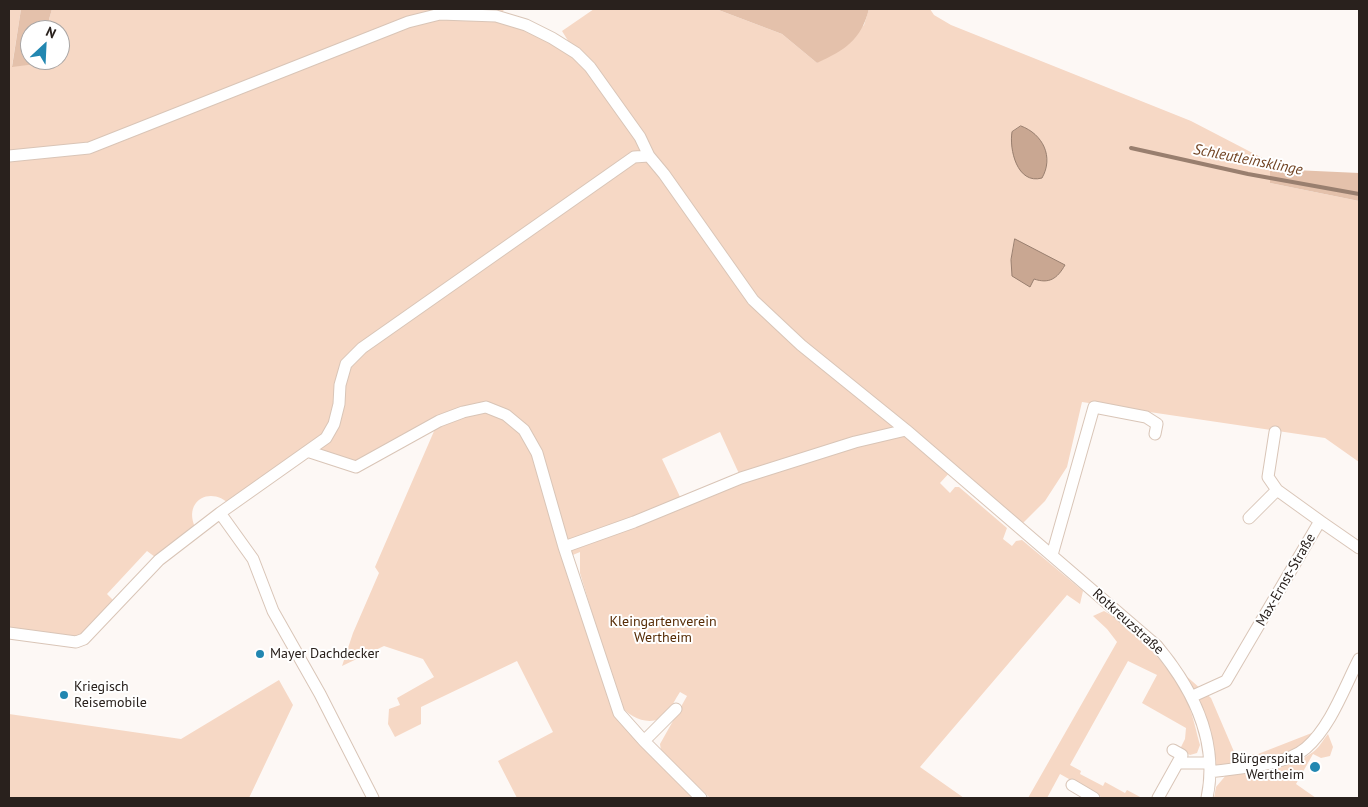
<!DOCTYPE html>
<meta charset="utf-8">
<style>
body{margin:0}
#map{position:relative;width:1368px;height:807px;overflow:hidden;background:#fdf8f5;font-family:"PT Sans",sans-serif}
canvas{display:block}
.frame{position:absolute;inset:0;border:10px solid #29211d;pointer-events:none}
.north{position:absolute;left:20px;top:20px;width:50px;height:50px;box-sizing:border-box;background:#fff;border:1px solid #a9a6a5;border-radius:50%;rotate:25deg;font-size:14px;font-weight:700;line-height:20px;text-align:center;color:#29211d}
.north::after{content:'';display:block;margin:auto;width:18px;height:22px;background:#2287b1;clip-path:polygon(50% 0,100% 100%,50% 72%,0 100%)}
</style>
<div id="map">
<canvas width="1368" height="807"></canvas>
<div class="frame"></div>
<div class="north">N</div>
</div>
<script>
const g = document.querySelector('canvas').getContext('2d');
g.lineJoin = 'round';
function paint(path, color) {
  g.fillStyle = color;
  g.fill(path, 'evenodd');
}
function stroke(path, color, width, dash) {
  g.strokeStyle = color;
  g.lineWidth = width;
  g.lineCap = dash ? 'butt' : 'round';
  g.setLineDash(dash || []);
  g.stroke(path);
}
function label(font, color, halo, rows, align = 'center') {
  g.font = font + ' "PT Sans",sans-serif';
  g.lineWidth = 4;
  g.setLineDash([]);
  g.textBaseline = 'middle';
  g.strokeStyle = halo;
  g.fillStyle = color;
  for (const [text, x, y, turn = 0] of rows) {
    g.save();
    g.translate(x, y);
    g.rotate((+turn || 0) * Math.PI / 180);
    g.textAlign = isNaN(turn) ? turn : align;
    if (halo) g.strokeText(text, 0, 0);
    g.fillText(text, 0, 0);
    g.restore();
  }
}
paint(new Path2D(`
 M 9,9 L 21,9 L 12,66 L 36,64 L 37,60 L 60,60 L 60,30 L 46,30 L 52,9 L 504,9 L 501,17 L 575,52 L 562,31 L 594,9 L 716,9 L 782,34 L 817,63 L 864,25 L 869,9 L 930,9 L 934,15 L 951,25 L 1191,121 L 1270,162 L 1270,183 L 1359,201 L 1359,462 L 1325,438 L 1082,402 L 1067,467 L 1045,501 L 1019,527 L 952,470 L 940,483 L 950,493 L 955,487 L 959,487 L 1007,528 L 1003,539 L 1012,546 L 1016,541 L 1022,540 L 1083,591 L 1080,604 L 1067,595 L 920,767 L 964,798 L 710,798 L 661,751 L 660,744 L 687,696 L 680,692 C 676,698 672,706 668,712 C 654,729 631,719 620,705 L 580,573 L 580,552 L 568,557 L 619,713 L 701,798 L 517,798 L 498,761 L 553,732 L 517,661 L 421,707 L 421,724 L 395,737 L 388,724 L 389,709 L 400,705 L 397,698 L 434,677 L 423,659 L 384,646 L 342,666 L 353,633 L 379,573 L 375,567 L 438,422 L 356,467 L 310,452 L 231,506 C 212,485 183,500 195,527 L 159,560 L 147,551 L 107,594 L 118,605 L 84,639 L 9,633 ZM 720,432 L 741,478 L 682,501 L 662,459 Z
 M 1104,611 C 1134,627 1173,670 1187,701 C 1193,715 1196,731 1200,745 L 1197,753 L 1190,755 L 1180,749 L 1185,739 L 1186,728 L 1142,703 L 1157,675 L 1128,661 L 1070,765 L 1081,771 L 1080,774 L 1103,786 L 1105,782 L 1125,793 L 1127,790 L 1142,798 L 1103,798 L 1060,774 L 1047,798 L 1028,798 L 1117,642 L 1107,629 L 1093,616 Z
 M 1174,665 L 1211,698 L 1235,754 L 1258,754 L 1322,729 L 1282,759 L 1210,772 L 1206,735 Z
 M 279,680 L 293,705 L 249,798 L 9,798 L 9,714 L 181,739 Z
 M 1328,734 L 1333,747 L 1330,756 L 1321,758 L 1313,754 L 1296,784 L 1316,798 L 1214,798 L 1216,787 L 1227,774 C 1252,772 1293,768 1313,752 C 1319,748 1323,740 1328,734 Z`), '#f6d8c5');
paint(new Path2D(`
 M 21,9 L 52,9 L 46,30 L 30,30 L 30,60 L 37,60 L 36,64 L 12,67 Z
 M 716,9 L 869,9 C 861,40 845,50 817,63 L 782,34 Z
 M 1270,162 L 1294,170 L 1359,173 L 1359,201 L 1270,183 Z`), '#e4c1ab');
const water = new Path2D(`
 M 1021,126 C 1043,134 1054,157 1042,178 C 1017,185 1009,149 1012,132 Z
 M 1015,239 L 1065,265 C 1057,279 1049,284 1034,279 L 1030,287 L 1012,276 L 1011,260 Z`);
paint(water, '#c9a792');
stroke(water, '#997f6f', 1);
stroke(new Path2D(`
 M 1131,148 L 1248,174 L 1359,194`), '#997f6f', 4);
const minor = new Path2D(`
 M 9,156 L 89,148 L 408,22 L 440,14 L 496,16 L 526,25 L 552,38 L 576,53 L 590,67 L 640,137 L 649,156 L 664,174 L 753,300 L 801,345 L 906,430 L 1157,646 C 1193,689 1219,741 1207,798
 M 310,452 L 356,467 L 439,421 L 463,412 L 486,407 L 506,415 L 524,430 L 537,453 L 564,547 L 619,713 L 644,741 L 701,798
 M 220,513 L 326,438 L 334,424 L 339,404 L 340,385 L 346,364 L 362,348 L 634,157 L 649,156
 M 1249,518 L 1277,490
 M 1320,521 L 1359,548
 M 564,547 L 634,522 L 741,478 L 855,442 L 906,430
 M 1052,555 L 1094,407 L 1146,417 L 1157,424 L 1155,434
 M 9,633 L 76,642 L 84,639 L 159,560 L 220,513 L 253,559 L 273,611 L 320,694 L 373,798
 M 1193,696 L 1226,681 L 1320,521 L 1277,490 L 1268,477 L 1275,432
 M 644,741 L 676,709
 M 1178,763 L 1209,763
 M 1210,772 C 1237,768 1285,766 1306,748 C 1331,726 1344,688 1359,659
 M 1072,785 L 1094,798
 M 1158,798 L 1182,755 L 1173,750`);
stroke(minor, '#d9c5b7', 13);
stroke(minor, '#fff', 11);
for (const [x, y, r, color] of [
 [260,654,5,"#2287b1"],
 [64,695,5,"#2287b1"],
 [1315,767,6,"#2287b1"]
]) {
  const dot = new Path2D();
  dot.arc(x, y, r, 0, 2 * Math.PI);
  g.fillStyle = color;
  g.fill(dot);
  stroke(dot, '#fff', 2);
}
label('14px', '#29211d', '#fff', [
 ["Max-Ernst-Straße",1286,580,-60],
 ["Rotkreuzstraße",1128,622,42]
]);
label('14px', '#562b05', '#fff', [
 ["Kleingartenverein",663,622],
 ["Wertheim",663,638]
]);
label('14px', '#29211d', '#fff', [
 ["Mayer Dachdecker",270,654],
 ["Kriegisch",74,687],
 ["Reisemobile",74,703],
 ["Bürgerspital",1304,759,"right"],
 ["Wertheim",1304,775,"right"]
], 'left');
label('italic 15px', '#714322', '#fff', [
 ["Schleutleinsklinge",1248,160,11]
]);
</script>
